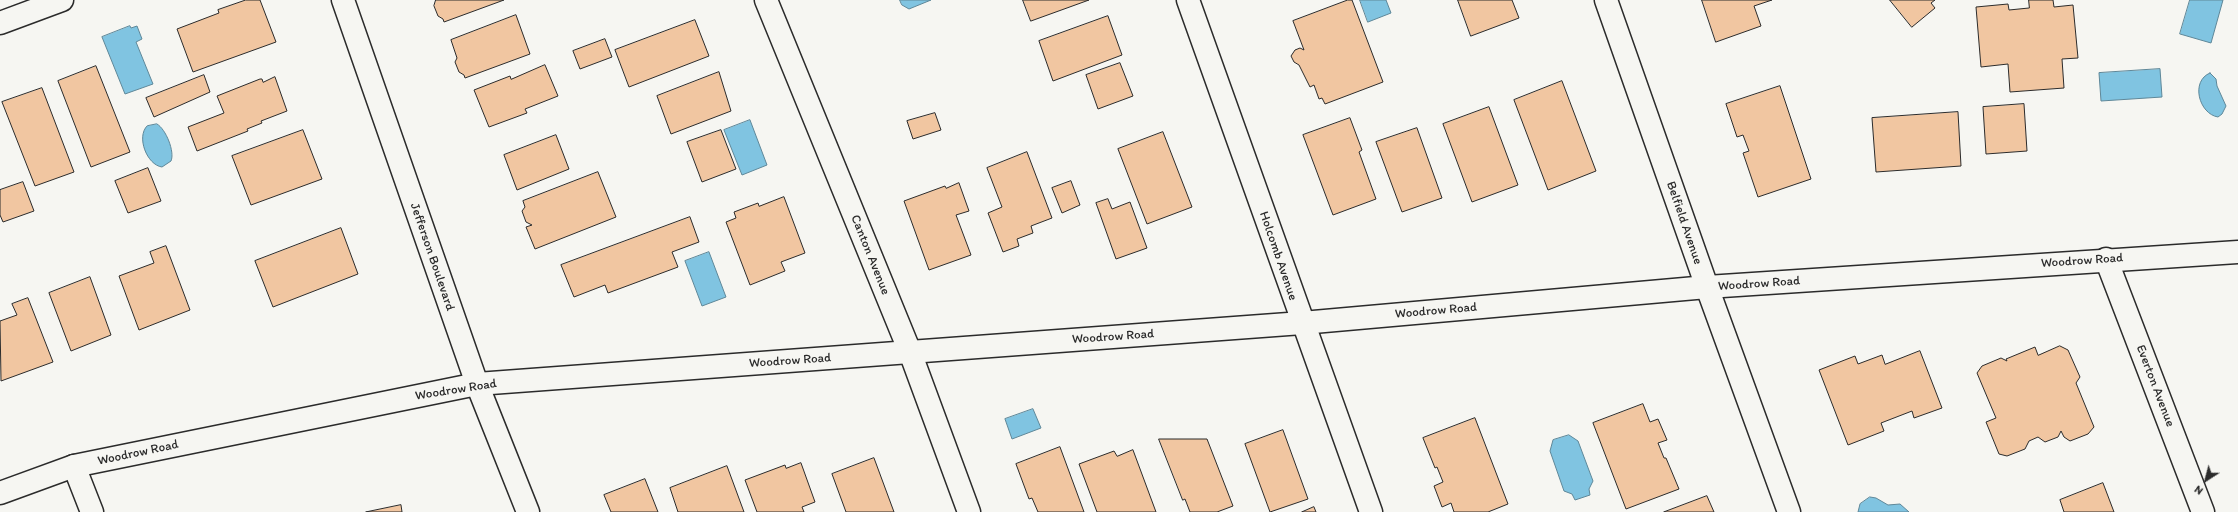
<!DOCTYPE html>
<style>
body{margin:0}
#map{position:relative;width:2238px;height:512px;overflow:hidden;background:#f6f6f2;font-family:Itim,sans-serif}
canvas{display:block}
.north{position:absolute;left:2186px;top:460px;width:40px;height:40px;-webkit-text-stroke:3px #f6f6f2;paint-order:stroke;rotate:216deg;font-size:11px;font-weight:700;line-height:16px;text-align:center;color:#2b2b2b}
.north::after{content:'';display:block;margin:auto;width:14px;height:18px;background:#2b2b2b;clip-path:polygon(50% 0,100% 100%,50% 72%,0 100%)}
</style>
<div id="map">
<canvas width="2238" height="512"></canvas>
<div class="north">N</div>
</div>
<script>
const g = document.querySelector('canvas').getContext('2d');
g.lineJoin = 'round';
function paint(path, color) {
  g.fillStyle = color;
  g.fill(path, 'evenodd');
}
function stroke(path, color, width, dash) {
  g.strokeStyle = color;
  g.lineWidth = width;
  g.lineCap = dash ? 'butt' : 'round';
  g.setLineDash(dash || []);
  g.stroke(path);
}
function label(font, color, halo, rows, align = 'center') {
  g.font = font + ' Itim,sans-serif';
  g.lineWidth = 3;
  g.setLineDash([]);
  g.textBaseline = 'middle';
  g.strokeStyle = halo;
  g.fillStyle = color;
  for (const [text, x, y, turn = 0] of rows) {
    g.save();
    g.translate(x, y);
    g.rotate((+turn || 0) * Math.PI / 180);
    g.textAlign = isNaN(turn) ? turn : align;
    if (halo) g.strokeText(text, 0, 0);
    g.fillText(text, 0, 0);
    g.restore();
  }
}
const water = new Path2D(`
 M 900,0 L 931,0 L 909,9 L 902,5 Z
 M 1360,0 L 1386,0 L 1391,13 L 1368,22 Z
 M 2190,0 L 2223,0 L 2211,43 L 2180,34 Z
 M 130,26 L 131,28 L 137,26 L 142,39 L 136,42 L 153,84 L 125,94 L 102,37 Z
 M 2160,69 L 2162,97 L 2101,101 L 2099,73 Z
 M 2210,73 L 2216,79 L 2217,86 L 2226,106 L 2222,114 L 2218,117 C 2199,114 2190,81 2210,73 Z
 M 750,120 L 767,165 L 742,175 L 724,130 Z
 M 157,124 C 166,129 175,152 171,161 L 162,167 C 147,165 136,137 147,126 Z
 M 709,252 L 726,297 L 702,306 L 685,261 Z
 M 1033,409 L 1041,428 L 1012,439 L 1005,419 Z
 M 1569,435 L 1578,441 L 1593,481 L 1589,489 L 1590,495 L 1575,500 L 1572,494 L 1564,491 L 1550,451 L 1553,440 Z
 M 1870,497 L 1876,498 L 1888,505 L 1900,504 L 1909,512 L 1858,512 L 1860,504 Z`);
paint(water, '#80c4e1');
stroke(water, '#5e8798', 1);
const building = new Path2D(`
 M 246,0 L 260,0 L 276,42 L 193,72 L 177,29 L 219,13 L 218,10 Z
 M 436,0 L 504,0 L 444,22 L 443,19 L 438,16 L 434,6 Z
 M 1023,0 L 1089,0 L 1031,21 Z
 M 1348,0 L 1352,0 L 1383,82 L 1325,104 L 1322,98 L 1319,99 L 1314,85 L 1310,87 L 1299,65 L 1294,62 L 1291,56 L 1295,50 L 1300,48 L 1304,50 L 1293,21 Z
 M 1458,0 L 1512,0 L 1519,18 L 1471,36 Z
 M 1702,0 L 1772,0 L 1754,6 L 1761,26 L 1716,42 Z
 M 1890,0 L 1935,0 L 1931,3 L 1935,8 L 1912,27 Z
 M 2029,0 L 2053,0 L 2054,7 L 2073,5 L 2078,58 L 2062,59 L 2064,88 L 2010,92 L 2008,64 L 1981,67 L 1976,7 L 2008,4 L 2009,10 L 2029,8 Z
 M 516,15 L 530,54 L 465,78 L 464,75 L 459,72 L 455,62 L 457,58 L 451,40 Z
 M 1108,16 L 1122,55 L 1053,81 L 1039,41 Z
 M 695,20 L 709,56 L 629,87 L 615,50 Z
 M 605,39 L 612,57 L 580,69 L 573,51 Z
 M 1120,63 L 1133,96 L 1098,109 L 1086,75 Z
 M 545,65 L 558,96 L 525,109 L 527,113 L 489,127 L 474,90 L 510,76 L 511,79 Z
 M 96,66 L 130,152 L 91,167 L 58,81 Z
 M 719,72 L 731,111 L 671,134 L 657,96 Z
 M 204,75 L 210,92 L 154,117 L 146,98 Z
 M 275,77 L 287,111 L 261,121 L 262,123 L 247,129 L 248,131 L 197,151 L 188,127 L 224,113 L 217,96 L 260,79 L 262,79 L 263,82 Z
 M 1562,81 L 1596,171 L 1548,190 L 1514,100 Z
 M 1780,86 L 1811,179 L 1758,197 L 1743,153 L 1749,151 L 1743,135 L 1737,137 L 1726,104 Z
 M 42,88 L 74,172 L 35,186 L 2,102 Z
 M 2024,104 L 2027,151 L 1986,154 L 1983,107 Z
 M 1489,107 L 1518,185 L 1472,202 L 1443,124 Z
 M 1958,112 L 1961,166 L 1876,172 L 1872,118 Z
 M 935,113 L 941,130 L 913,139 L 907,121 Z
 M 1350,118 L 1362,150 L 1359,152 L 1376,199 L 1333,215 L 1303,135 Z
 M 1417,128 L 1442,198 L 1402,212 L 1376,142 Z
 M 303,130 L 322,179 L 251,205 L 232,156 Z
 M 721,130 L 736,169 L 702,182 L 687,142 Z
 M 1163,132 L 1192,207 L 1147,224 L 1118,149 Z
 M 556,135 L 569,169 L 517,190 L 504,155 Z
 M 1027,152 L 1052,218 L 1031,226 L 1033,233 L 1017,239 L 1019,246 L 1003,252 L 988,213 L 1002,207 L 987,168 Z
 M 148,168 L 161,201 L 128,213 L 115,181 Z
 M 598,172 L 616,217 L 535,249 L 526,227 L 532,225 L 526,222 L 522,211 L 525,207 L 523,201 Z
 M 1071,181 L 1080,205 L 1062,213 L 1052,188 Z
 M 23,182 L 34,211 L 3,222 L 0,215 L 0,190 Z
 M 959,183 L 969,211 L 956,215 L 971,255 L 929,270 L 904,201 L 945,186 L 946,188 Z
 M 784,197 L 805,253 L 781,262 L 785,271 L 750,285 L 726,222 L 736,218 L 734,212 L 758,203 L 759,206 Z
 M 1108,199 L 1112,209 L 1130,202 L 1147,248 L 1116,259 L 1096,203 Z
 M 690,217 L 699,242 L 672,252 L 678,267 L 608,293 L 605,285 L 574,297 L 561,265 Z
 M 341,228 L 358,274 L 273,307 L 255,261 Z
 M 166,246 L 190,310 L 139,330 L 119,276 L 154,263 L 150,252 Z
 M 90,277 L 111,335 L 71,351 L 49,293 Z
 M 28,298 L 53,362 L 1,381 L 0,321 L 17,315 L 12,304 Z
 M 2060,346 L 2068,350 L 2080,377 L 2076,383 L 2094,427 L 2088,434 L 2070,441 L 2064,437 L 2061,431 L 2058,437 L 2045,442 L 2038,437 L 2029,441 L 2025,449 L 2007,456 L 1999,454 L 1986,422 L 1996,418 L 1977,373 L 1982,366 L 2001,358 L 2007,361 L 2006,359 L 2035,347 L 2038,355 Z
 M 1920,351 L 1942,408 L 1914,418 L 1912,411 L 1881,423 L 1884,431 L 1848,445 L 1819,370 L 1855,356 L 1858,364 L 1882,355 L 1885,364 Z
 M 1643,404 L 1650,422 L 1658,419 L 1667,440 L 1658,443 L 1664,458 L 1666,458 L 1679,489 L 1626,509 L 1593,423 Z
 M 1475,418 L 1508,504 L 1488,512 L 1454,512 L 1451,503 L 1442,507 L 1434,486 L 1443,482 L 1437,467 L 1435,468 L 1423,438 Z
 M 1283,430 L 1308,499 L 1270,512 L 1245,444 Z
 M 1159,439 L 1207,439 L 1233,506 L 1217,512 L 1190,512 L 1185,499 L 1183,500 Z
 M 1060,447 L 1084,512 L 1038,512 L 1032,498 L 1029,499 L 1016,464 Z
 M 1133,450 L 1156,512 L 1097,512 L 1079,464 L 1114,451 L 1117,456 Z
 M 874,458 L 894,512 L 846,512 L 832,474 Z
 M 801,463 L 815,502 L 802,507 L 804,512 L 757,512 L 745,480 L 785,465 L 786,468 Z
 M 727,466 L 744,512 L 678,512 L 670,488 Z
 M 645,479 L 658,512 L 611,512 L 604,495 Z
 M 2103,483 L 2114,512 L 2064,512 L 2060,500 Z
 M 1707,496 L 1714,512 L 1664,512 Z
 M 401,505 L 402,512 L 366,512 Z
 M 1314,507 L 1316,512 L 1302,512 Z`);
paint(building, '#f1c6a1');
stroke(building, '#2b2b2b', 1);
const minor = new Path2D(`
 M 343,0 L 477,384 L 528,512
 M 766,0 L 910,352 L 969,512
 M 1188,0 L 1371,512
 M 1606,0 L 1707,287 L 1789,512
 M 0,23 L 62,0
 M 2106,259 L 2203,512
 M 74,466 L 92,512`);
const tertiary = new Path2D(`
 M 0,493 L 74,466 L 477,384 L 1302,323 L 1707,287 L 2238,252`);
stroke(minor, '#2b2b2b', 25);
stroke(tertiary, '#2b2b2b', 25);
stroke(minor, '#f6f6f2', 22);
stroke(tertiary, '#f6f6f2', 22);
label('13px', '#2b2b2b', '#f6f6f2', [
 ["Belfield Avenue",1684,223,71],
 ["Canton Avenue",870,255,68],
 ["Holcomb Avenue",1278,256,71],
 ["Jefferson Boulevard",432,257,71],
 ["Woodrow Road",2082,261,-4],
 ["Woodrow Road",1759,284,-4],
 ["Woodrow Road",1436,311,-5],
 ["Woodrow Road",1113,337,-4],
 ["Woodrow Road",790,361,-4],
 ["Everton Avenue",2155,386,69],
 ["Woodrow Road",456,390,-9],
 ["Woodrow Road",138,453,-12]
]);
</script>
